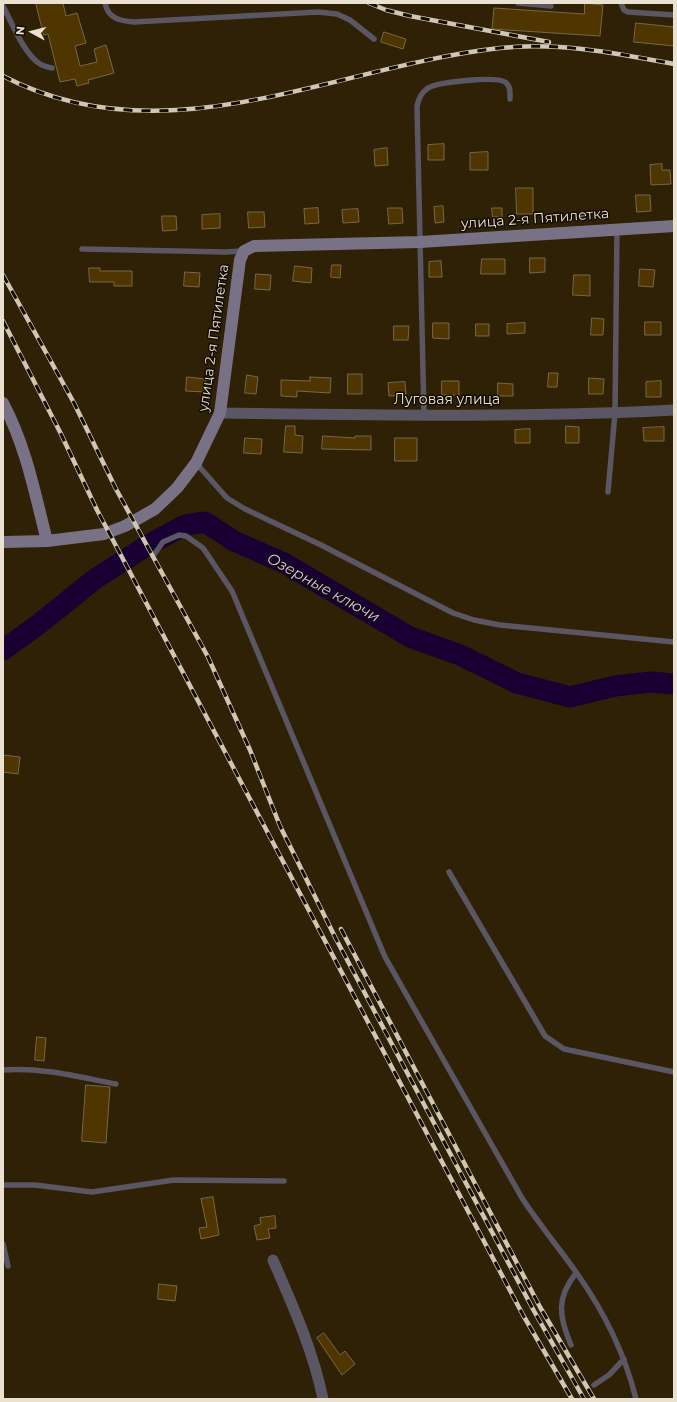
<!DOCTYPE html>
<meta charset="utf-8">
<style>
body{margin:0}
#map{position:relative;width:677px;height:1402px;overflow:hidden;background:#2f2105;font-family:Montserrat,sans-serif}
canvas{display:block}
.frame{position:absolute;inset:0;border:4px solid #eae1d1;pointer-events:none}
.north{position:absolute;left:12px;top:12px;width:40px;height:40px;-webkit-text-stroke:3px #120c03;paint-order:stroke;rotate:277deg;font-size:11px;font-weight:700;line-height:16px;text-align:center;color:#eae1d1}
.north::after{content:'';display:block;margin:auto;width:14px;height:18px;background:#eae1d1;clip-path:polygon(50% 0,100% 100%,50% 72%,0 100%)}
</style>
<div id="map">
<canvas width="677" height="1402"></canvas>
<div class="frame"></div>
<div class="north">N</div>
</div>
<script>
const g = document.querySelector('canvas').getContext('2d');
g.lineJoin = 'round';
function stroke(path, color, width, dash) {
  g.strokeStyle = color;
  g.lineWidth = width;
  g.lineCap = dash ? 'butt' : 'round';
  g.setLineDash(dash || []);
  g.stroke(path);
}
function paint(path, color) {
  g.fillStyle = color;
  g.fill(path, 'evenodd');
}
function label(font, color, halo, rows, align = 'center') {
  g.font = font + ' Montserrat,sans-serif';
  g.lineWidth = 3;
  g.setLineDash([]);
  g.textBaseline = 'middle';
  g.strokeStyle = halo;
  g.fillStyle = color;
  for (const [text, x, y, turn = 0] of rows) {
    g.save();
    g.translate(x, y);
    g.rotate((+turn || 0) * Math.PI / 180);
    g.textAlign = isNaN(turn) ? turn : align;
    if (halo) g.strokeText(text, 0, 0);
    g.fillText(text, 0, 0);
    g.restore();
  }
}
stroke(new Path2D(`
 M 3,650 L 39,624 L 95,579 L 148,545 L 185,525 L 205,522 L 234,541 L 284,563 L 410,637 L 460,655 L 517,683 L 570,697 L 615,686 L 651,682 L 674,684`), '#180032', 21);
const building = new Path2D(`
 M 36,3 L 63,3 L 66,16 L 77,13 L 86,43 L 75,46 L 80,66 L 97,62 L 94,49 L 106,45 L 114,73 L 88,80 L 89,83 L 77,86 L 75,79 L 60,82 L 48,34 L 44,35 Z
 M 585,3 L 603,5 L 600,36 L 492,29 L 494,8 L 584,14 Z
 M 636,23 L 674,27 L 674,46 L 634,42 Z
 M 384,32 L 406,39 L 403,49 L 381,42 Z
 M 444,144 L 444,160 L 428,160 L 428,145 Z
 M 387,148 L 388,165 L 375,166 L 374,150 Z
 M 488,152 L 488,170 L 470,170 L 470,153 Z
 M 662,164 L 662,170 L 670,170 L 671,184 L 651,185 L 650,165 Z
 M 516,188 L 533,188 L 533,214 L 517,214 Z
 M 636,195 L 650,195 L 651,211 L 637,212 Z
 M 443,206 L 444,222 L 435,223 L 434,207 Z
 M 318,208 L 319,223 L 305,224 L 304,209 Z
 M 388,208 L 402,208 L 403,223 L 389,224 Z
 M 492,208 L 502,208 L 502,217 L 493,217 Z
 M 358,209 L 359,222 L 343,223 L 342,210 Z
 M 248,212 L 264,212 L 265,227 L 249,228 Z
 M 220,214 L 220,228 L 202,229 L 202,215 Z
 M 162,216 L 176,216 L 177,230 L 163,231 Z
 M 530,258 L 545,258 L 545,272 L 530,273 Z
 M 482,259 L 505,259 L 505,274 L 481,274 Z
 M 441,261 L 442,277 L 429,277 L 429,262 Z
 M 332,265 L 341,265 L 340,278 L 331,277 Z
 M 295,266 L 312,268 L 311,283 L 293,281 Z
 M 89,268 L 100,268 L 100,271 L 132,271 L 132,286 L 114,286 L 114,282 L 90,282 Z
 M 640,269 L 655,270 L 653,287 L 639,286 Z
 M 185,272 L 200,273 L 199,287 L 184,286 Z
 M 256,274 L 271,275 L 270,290 L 255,289 Z
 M 574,275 L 590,275 L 590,296 L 573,295 Z
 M 592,318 L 604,319 L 603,335 L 591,335 Z
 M 645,322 L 661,322 L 661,335 L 645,335 Z
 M 433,323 L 449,323 L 449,339 L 433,338 Z
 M 525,323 L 525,333 L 507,334 L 507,324 Z
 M 476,324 L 489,324 L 489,336 L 476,336 Z
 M 394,326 L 409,326 L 408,340 L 394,340 Z
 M 549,373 L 558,373 L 557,387 L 548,387 Z
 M 348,374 L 362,374 L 362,394 L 348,394 Z
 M 247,375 L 258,377 L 256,394 L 245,393 Z
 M 187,377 L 206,379 L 205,392 L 186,391 Z
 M 310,377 L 331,378 L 330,393 L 297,391 L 297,397 L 281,396 L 281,380 L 310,381 Z
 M 589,378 L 604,379 L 603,394 L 589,394 Z
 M 442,381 L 459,381 L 459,395 L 442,395 Z
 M 661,381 L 661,397 L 646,397 L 646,382 Z
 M 405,382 L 406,395 L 389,396 L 388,383 Z
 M 498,383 L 513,384 L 513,396 L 498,396 Z
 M 286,426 L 295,426 L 295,435 L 303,436 L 302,453 L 284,452 Z
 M 566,426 L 579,427 L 579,443 L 566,443 Z
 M 664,427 L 664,441 L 644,441 L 643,428 Z
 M 530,429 L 530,443 L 515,443 L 515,430 Z
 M 323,436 L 355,438 L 355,436 L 371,436 L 371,450 L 322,449 Z
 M 245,438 L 262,439 L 261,454 L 244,453 Z
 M 395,438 L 417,438 L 417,461 L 395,461 Z
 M 3,755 L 20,757 L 18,774 L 3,772 Z
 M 37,1037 L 46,1038 L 44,1061 L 35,1060 Z
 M 86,1085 L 110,1087 L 106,1143 L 82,1141 Z
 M 213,1197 L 219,1235 L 201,1239 L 199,1228 L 207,1227 L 201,1199 Z
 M 275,1216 L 276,1228 L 268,1229 L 270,1238 L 257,1240 L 254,1226 L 261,1224 L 260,1218 Z
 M 159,1284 L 177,1286 L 175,1301 L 158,1299 Z
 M 324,1333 L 340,1355 L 345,1351 L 355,1364 L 342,1375 L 317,1338 Z`);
paint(building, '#4f3600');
stroke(building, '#78674b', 1);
stroke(new Path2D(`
 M 105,3 C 108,19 121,21 134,22 L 318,12 L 337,14 L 350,20 L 374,39
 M 518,3 L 551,6
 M 621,3 L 624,10 L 628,12 L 674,15
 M 3,6 C 12,23 24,54 40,64 C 43,66 48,67 52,68
 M 82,249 L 225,252 L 243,251
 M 424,416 L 417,106 C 419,98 421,93 428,88 C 438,82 495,76 505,82 C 511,86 510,93 510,99
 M 196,463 L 227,498 L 245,509 L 321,545 L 453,613 L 474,620 L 500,625 L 674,642
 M 608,492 L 615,413 L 617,229
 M 153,556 L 163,542 L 179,535 L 186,536 L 203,548 L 232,591 L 385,957 L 522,1198 C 539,1224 558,1247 576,1272 C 603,1310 625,1354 636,1399
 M 449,872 L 545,1036 L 564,1049 L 674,1072
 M 3,1070 C 41,1067 79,1077 116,1084
 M 3,1185 L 35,1185 L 92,1192 L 174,1180 L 284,1181
 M 3,1244 L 8,1266
 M 571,1345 C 559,1317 556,1298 576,1273
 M 594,1385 L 609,1375 L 624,1359`), '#5a5663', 5.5);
stroke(new Path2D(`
 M 220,413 C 372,415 523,418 674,410
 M 273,1260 C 293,1306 313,1350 323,1399`), '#5a5663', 11);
stroke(new Path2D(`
 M 3,403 C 26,446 35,494 47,541
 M 3,542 L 47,541 L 104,534 L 125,526 L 155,509 L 177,488 L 196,463 L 220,413 L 240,260 L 244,251 L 254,246 L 420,242 L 674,226`), '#797286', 12);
const rail = new Path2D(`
 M 369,3 L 386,10 L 410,16 L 549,42
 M 3,76 C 166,161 335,66 500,48 C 560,42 616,53 674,64
 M 3,275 L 74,403 L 116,489 L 208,657 L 250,750 L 280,826 L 336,939 L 534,1311 L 584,1399
 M 3,321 L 60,432 L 97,510 L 523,1315 L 572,1399
 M 341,929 L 540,1307 L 594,1399`);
stroke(rail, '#d0c6b4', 4.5);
stroke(rail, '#120c03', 3, [9]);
label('14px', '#eae1d1', '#120c03', [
 ["улица 2-я Пятилетка",535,219,-4],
 ["улица 2-я Пятилетка",214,338,-82],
 ["Луговая улица",447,400]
]);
label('italic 15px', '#d4befe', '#120c03', [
 ["Озерные ключи",323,588,29]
]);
</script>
